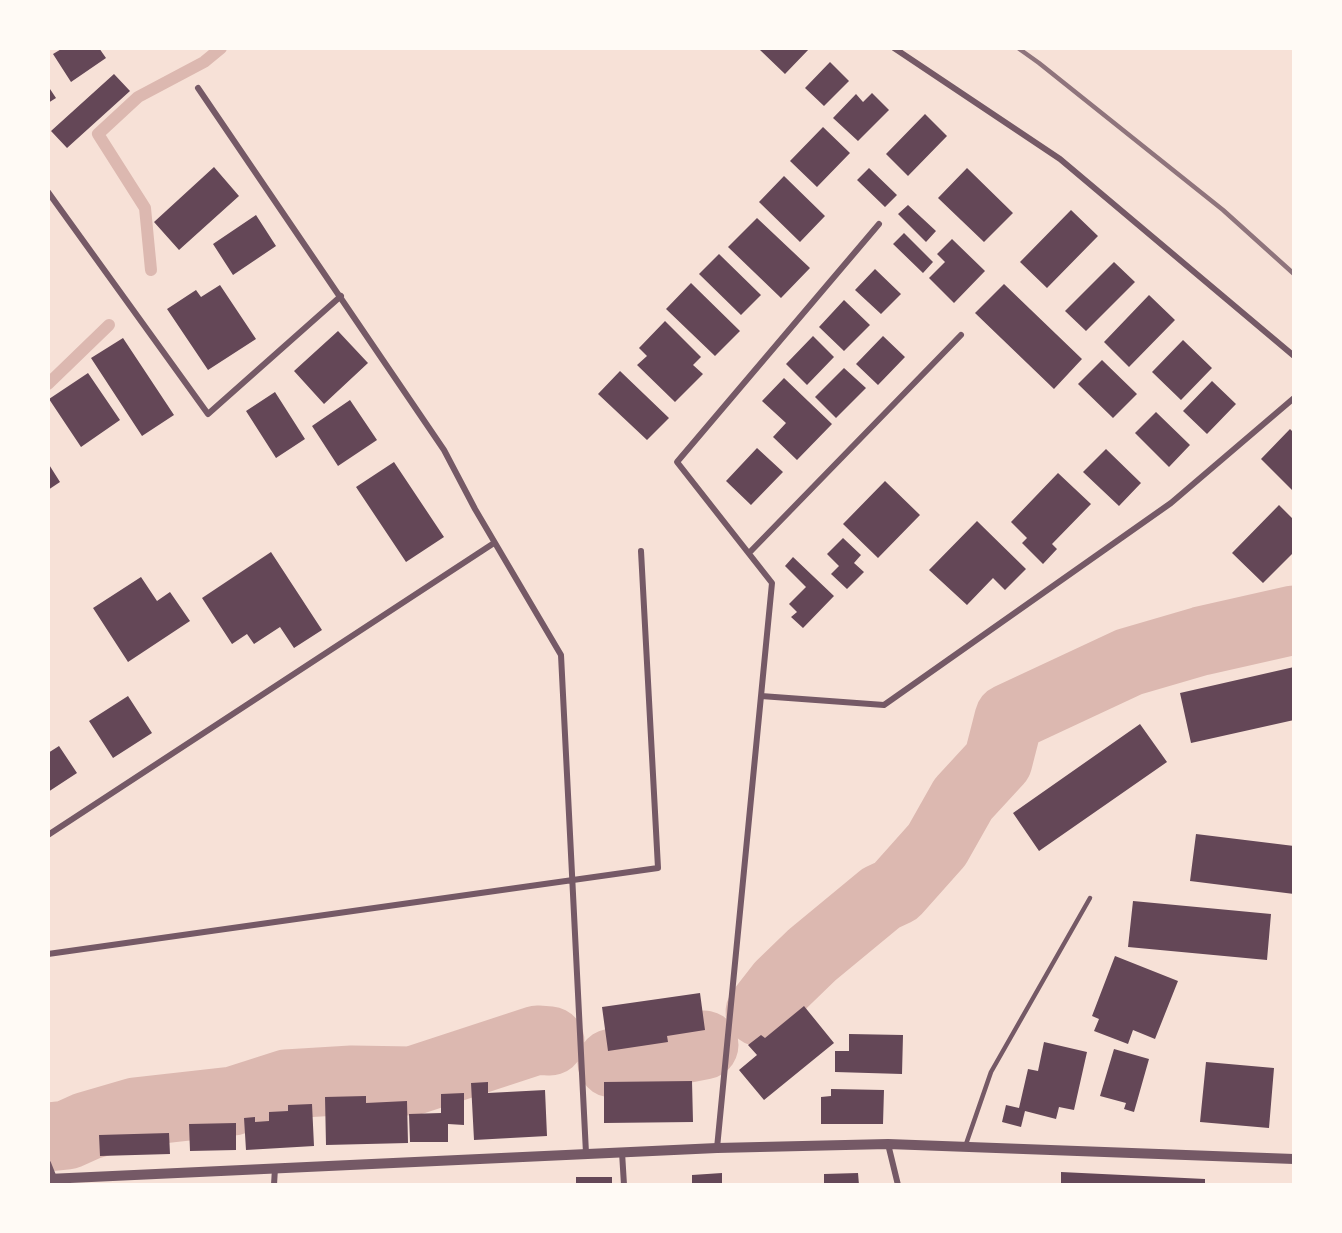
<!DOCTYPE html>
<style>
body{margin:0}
#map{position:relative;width:1342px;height:1233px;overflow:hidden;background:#f7e1d7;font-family:"Source Sans 3",sans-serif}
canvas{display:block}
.frame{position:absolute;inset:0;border:50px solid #fffaf5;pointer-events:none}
</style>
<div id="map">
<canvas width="1342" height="1233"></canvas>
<div class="frame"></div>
</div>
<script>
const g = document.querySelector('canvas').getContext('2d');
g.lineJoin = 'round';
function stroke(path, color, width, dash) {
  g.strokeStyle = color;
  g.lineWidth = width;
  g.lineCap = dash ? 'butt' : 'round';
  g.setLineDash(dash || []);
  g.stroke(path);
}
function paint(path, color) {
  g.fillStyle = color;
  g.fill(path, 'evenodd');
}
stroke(new Path2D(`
 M 151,270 L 145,208 L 98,134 L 138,97 L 204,62 L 221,48
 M 48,384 L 109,325`), '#dcb8b0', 12);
stroke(new Path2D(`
 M 760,1012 L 781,985 L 812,955 L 881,898 L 896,891 L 937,845 L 963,799 L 998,761 L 1009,718 L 1129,662 L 1201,641 L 1294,620
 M 612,1063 L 704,1045
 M 48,1137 L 67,1135 L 87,1126 L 135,1112 L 233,1101 L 286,1084 L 352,1080 L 412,1081 L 537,1040 L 550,1041`), '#dcb8b0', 69);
paint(new Path2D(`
 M 63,48 L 99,48 L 106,58 L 71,82 L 53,54 Z
 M 762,48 L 810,48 L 785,74 L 760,50 Z
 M 830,62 L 849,81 L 824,106 L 805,88 Z
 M 114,74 L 130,91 L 67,148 L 51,131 Z
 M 48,86 L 56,98 L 48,103 Z
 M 872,93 L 889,110 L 858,141 L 833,118 L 856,94 L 863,102 Z
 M 925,114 L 947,136 L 908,176 L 886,154 Z
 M 823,127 L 850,153 L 817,187 L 790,161 Z
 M 214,167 L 239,196 L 179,250 L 154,222 Z
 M 869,168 L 897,195 L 885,207 L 857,180 Z
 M 967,168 L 1013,213 L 984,242 L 938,198 Z
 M 784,176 L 825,216 L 800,242 L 759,202 Z
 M 908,205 L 936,231 L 926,242 L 898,214 Z
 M 1071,210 L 1098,236 L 1047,288 L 1020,262 Z
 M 256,215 L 276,246 L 233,275 L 213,244 Z
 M 757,218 L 810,268 L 781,298 L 728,247 Z
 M 904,233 L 933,262 L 923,273 L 893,244 Z
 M 952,239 L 985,271 L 954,303 L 929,278 L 945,262 L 937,254 Z
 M 719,254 L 761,295 L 741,315 L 699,274 Z
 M 1114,262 L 1135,282 L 1086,331 L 1065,311 Z
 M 875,269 L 901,294 L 881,314 L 855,290 Z
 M 691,283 L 740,331 L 715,356 L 666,309 Z
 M 1004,284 L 1082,359 L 1054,389 L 975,313 Z
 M 220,285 L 256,339 L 208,370 L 167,309 L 196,290 L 201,297 Z
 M 1149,295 L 1175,320 L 1129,367 L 1104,342 Z
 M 844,300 L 870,325 L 844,351 L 819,327 Z
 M 665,321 L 701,357 L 693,365 L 703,374 L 675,402 L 637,365 L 647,356 L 639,348 Z
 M 338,331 L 368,363 L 324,404 L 294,371 Z
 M 813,336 L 834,357 L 807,385 L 786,364 Z
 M 883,336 L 905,357 L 878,385 L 856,364 Z
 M 123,338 L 174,415 L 142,436 L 91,358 Z
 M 1183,340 L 1212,368 L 1181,400 L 1152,372 Z
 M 1102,360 L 1137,394 L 1113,418 L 1078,384 Z
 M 844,368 L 866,388 L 836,418 L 815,397 Z
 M 620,371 L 669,418 L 647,440 L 598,394 Z
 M 88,373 L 120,420 L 81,447 L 49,399 Z
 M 784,378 L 832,424 L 797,460 L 773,437 L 786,423 L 762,401 Z
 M 1212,381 L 1236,404 L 1207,434 L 1183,411 Z
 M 275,392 L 305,439 L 276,458 L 246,411 Z
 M 350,400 L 377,440 L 338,466 L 312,426 Z
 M 1156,412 L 1190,445 L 1169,467 L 1135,433 Z
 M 1290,429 L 1294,433 L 1294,492 L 1261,459 Z
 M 757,448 L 783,472 L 751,505 L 726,481 Z
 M 1106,449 L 1141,483 L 1119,506 L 1083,472 Z
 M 394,462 L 444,537 L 406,562 L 356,487 Z
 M 48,463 L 60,482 L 48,490 Z
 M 1058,473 L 1091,504 L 1052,544 L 1057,549 L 1043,564 L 1022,543 L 1027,538 L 1011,522 Z
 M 885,481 L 920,515 L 878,558 L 843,524 Z
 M 1279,505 L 1294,520 L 1294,552 L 1263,583 L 1232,553 Z
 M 977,521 L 1026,569 L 1005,590 L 993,578 L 967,605 L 929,570 Z
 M 843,538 L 861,555 L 854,563 L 864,572 L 847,589 L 831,574 L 839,566 L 827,554 Z
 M 271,552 L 322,630 L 294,648 L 280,627 L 254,644 L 247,634 L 232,644 L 202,598 Z
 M 793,557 L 834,596 L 803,628 L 791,617 L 797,612 L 789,604 L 806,587 L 785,566 Z
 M 141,577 L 157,601 L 170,592 L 190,621 L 128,662 L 93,608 Z
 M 1294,667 L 1294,720 L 1191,743 L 1180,693 Z
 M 128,696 L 152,733 L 113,758 L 89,721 Z
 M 1140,724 L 1167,762 L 1039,851 L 1013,813 Z
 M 59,746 L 77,773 L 48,792 L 48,753 Z
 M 1196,834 L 1294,846 L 1294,894 L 1190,881 Z
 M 1133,901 L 1271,914 L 1267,960 L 1128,947 Z
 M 1115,956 L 1178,981 L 1155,1039 L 1133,1030 L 1128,1044 L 1094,1031 L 1099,1019 L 1092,1016 Z
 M 700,993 L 705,1030 L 667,1036 L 668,1042 L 608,1051 L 602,1007 Z
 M 804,1006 L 834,1043 L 764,1100 L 739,1070 L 757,1055 L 748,1045 L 761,1035 L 765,1038 Z
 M 849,1034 L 903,1035 L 902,1074 L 835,1072 L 835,1051 L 849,1051 Z
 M 1044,1042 L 1087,1052 L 1074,1110 L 1059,1107 L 1056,1119 L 1025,1111 L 1021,1127 L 1002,1122 L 1006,1105 L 1019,1108 L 1028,1069 L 1038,1071 Z
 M 1114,1049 L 1149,1059 L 1134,1112 L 1124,1109 L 1126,1103 L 1100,1096 Z
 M 1206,1062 L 1274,1068 L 1269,1128 L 1200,1122 Z
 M 692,1081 L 693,1122 L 604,1123 L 604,1082 Z
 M 488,1082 L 488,1093 L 545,1090 L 547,1136 L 474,1140 L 471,1083 Z
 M 831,1089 L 884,1090 L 883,1124 L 821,1124 L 821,1097 L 831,1096 Z
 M 464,1093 L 464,1125 L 448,1124 L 448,1142 L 410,1142 L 409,1114 L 441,1113 L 441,1094 Z
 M 366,1096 L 366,1103 L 407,1101 L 408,1143 L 326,1145 L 325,1097 Z
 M 312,1104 L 314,1146 L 246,1150 L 244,1118 L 255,1117 L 255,1122 L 269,1121 L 269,1112 L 288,1111 L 288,1105 Z
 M 236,1123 L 236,1150 L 190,1151 L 189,1124 Z
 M 169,1133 L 170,1154 L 100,1156 L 99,1135 Z
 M 1061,1172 L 1205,1179 L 1205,1185 L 1061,1185 Z
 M 722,1173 L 722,1185 L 692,1185 L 692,1175 Z
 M 858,1173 L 859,1185 L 824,1185 L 824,1174 Z
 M 576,1177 L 612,1177 L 612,1185 L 576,1185 Z`), '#644757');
stroke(new Path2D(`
 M 965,1147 L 991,1072 L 1090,898`), '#755966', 4.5);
stroke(new Path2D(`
 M 894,48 L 1060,159 L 1294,356
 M 198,88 L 444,450 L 475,509 L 561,655 L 586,1153
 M 48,192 L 208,414 L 341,296
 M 749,553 L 961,335
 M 761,696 L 884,705 L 1171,503 L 1294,398
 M 48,835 L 494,543
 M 48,954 L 658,868 L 641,551
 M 888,1144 L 898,1185
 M 717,1148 L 772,583 L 677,462 L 879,224
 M 622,1152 L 624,1185
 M 48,1163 L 54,1178 L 53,1185
 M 274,1185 L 275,1168`), '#755966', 6);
stroke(new Path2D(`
 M 48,1179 L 717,1148 L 888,1144 L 1294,1159`), '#755966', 10);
stroke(new Path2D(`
 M 1018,48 L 1039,63 L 1223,210 L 1294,274`), '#8f747c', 4.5);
</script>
